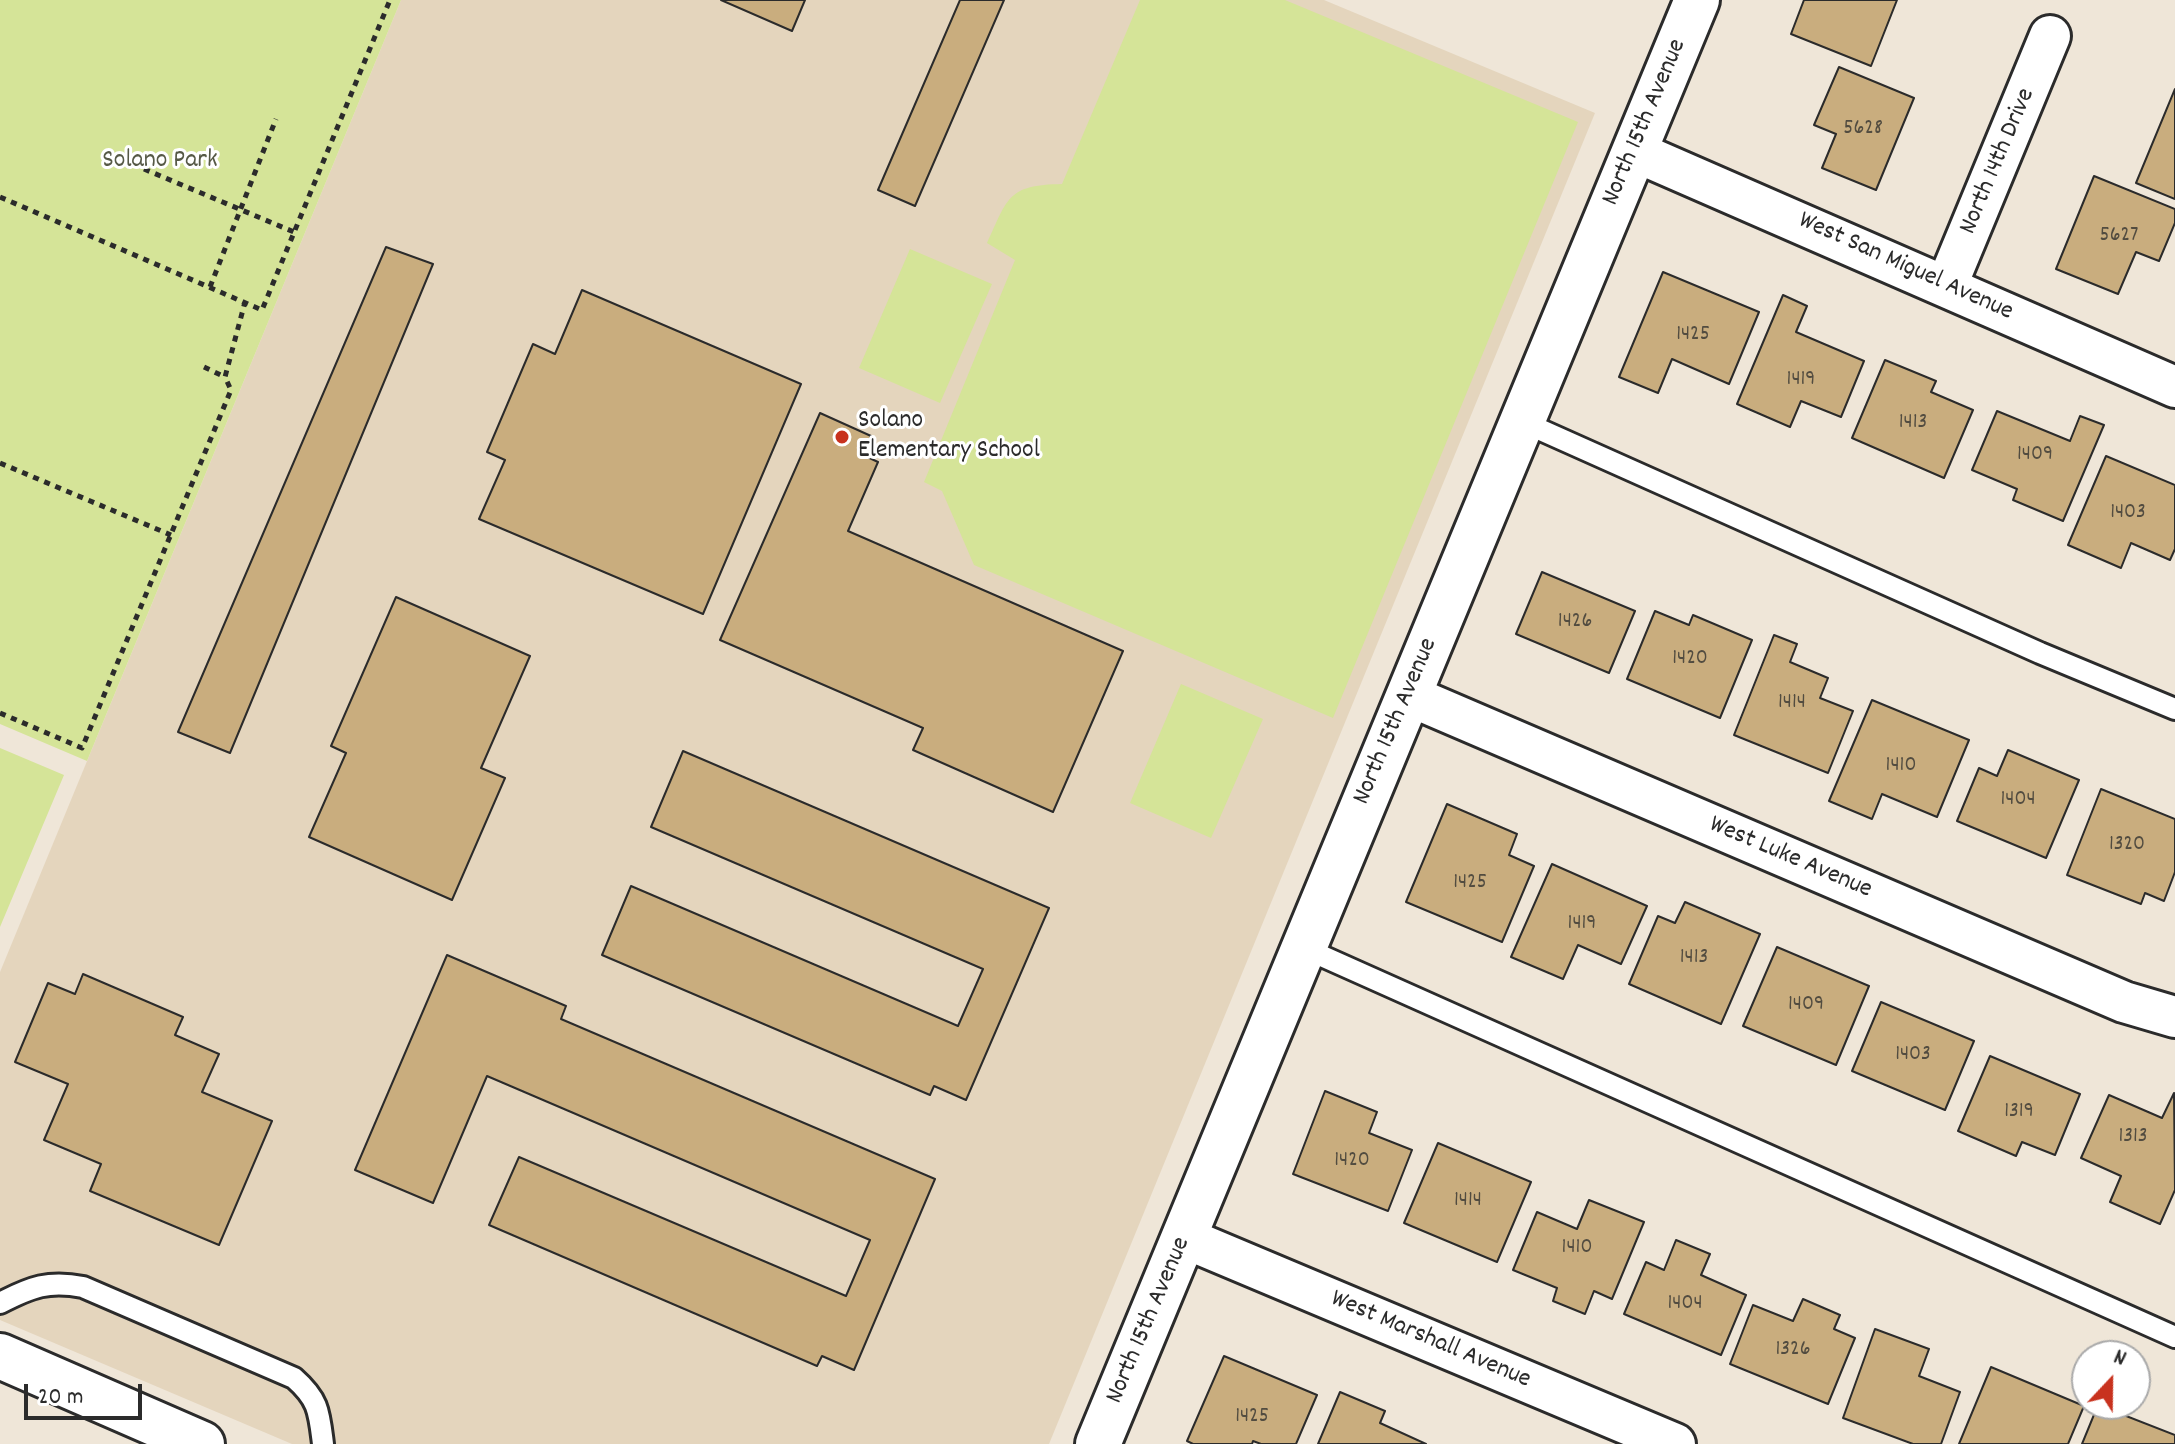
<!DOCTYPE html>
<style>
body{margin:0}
#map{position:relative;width:2175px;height:1444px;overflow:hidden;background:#efe6d8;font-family:Dekko,sans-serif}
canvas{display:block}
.north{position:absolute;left:2071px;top:1340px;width:80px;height:80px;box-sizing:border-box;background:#fff;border:2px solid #aaa;border-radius:50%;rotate:22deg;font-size:22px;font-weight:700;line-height:32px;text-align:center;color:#2b2b2b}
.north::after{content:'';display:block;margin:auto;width:28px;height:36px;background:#c8321e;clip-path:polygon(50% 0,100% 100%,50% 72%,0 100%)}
.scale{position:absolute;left:24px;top:1384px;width:118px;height:36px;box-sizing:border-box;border:4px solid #2b2b2b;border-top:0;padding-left:10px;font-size:24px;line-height:28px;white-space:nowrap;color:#2b2b2b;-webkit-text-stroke:6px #fff;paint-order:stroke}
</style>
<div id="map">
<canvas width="2175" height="1444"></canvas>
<div class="north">N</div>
<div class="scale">20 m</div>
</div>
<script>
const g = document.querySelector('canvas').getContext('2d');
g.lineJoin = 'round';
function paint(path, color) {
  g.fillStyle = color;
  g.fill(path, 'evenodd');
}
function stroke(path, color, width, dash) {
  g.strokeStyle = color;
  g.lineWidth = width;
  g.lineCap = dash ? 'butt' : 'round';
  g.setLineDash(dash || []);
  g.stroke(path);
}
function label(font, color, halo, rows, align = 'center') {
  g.font = font + ' Dekko,sans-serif';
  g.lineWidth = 6;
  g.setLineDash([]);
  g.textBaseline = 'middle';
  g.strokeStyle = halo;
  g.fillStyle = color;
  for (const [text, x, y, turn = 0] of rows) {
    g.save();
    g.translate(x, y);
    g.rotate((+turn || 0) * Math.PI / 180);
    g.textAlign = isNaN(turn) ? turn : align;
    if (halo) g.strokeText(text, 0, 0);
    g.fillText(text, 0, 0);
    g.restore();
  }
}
paint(new Path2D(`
 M 401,0 L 1324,0 L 1595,113 L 1049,1444 L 292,1444 L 0,1320 L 0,972 Z`), '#e4d5bd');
paint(new Path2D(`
 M 0,0 L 401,0 L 87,761 L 0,724 Z
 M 1140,0 L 1285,0 L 1578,122 L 1333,718 L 974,565 L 942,491 L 924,482 L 1015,260 L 987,243 C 1008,198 1007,185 1062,184 Z
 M 910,249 L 992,284 L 940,403 L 859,368 Z
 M 1181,684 L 1263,719 L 1211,838 L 1130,803 Z
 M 0,748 L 64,775 L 0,927 Z`), '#d5e498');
const building = new Path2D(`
 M 721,0 L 805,0 L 792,31 Z
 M 960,0 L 1004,0 L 915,206 L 878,190 Z
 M 1804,0 L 1897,0 L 1871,66 L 1791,34 Z
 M 1839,67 L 1914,98 L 1876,190 L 1822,168 L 1836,134 L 1814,125 Z
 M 2175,89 L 2175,199 L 2136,183 Z
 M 2094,176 L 2175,209 L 2175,223 L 2159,261 L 2136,252 L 2118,294 L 2056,269 Z
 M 386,247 L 433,264 L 230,753 L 178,732 Z
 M 1663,272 L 1759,312 L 1729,384 L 1672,359 L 1658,393 L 1619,377 Z
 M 582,290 L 801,384 L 703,614 L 479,519 L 505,460 L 487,452 L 533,344 L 555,354 Z
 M 1783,295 L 1807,306 L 1796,332 L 1864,361 L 1841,417 L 1801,401 L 1790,427 L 1737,404 Z
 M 1885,360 L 1936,381 L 1931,392 L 1973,410 L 1944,478 L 1852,438 Z
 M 1997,411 L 2070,441 L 2080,416 L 2104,425 L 2063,521 L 2013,500 L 2017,489 L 1972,470 Z
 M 820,413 L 871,436 L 863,455 L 878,462 L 848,531 L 1123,651 L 1053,812 L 913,750 L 923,728 L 720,640 Z
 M 2106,456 L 2175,485 L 2175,549 L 2170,560 L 2131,543 L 2121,568 L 2068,545 Z
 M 1542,572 L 1635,611 L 1609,673 L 1516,634 Z
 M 396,597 L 530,656 L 481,768 L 505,778 L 452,900 L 309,837 L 346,753 L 331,746 Z
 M 1655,611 L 1689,625 L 1693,615 L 1752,640 L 1720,718 L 1627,679 Z
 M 1774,635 L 1797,644 L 1790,662 L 1828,678 L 1820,698 L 1853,711 L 1828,773 L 1734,735 Z
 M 1872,700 L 1969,740 L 1937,817 L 1882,794 L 1872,819 L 1829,801 Z
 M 2008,750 L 2079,780 L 2046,858 L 1957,821 L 1979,768 L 1997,776 Z
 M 683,751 L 1049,908 L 966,1100 L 934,1086 L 930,1095 L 602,955 L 631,886 L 958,1026 L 983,969 L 651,827 Z
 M 2101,789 L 2175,819 L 2175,872 L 2164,901 L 2145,893 L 2141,904 L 2067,875 Z
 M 1447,804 L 1517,834 L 1509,855 L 1534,866 L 1502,942 L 1406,902 Z
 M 1552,864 L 1647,906 L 1621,964 L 1578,945 L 1563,979 L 1511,957 Z
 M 1685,902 L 1760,934 L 1721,1024 L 1629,984 L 1658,916 L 1675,923 Z
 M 1777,947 L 1869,986 L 1836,1065 L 1743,1026 Z
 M 447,955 L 566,1006 L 561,1019 L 935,1179 L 854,1370 L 822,1356 L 817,1366 L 489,1225 L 519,1157 L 846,1296 L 870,1240 L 487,1076 L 433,1203 L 355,1170 Z
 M 83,974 L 183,1017 L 175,1035 L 219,1054 L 202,1092 L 272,1121 L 219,1245 L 90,1191 L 101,1164 L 44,1140 L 68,1084 L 15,1062 L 48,983 L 75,994 Z
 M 1881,1002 L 1974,1041 L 1945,1110 L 1852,1071 Z
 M 1990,1056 L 2080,1094 L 2055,1155 L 2022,1142 L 2016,1156 L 1958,1131 Z
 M 1325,1091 L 1377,1112 L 1369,1133 L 1412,1150 L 1388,1211 L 1293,1174 Z
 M 2174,1093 L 2175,1190 L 2160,1224 L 2110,1202 L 2121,1176 L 2081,1158 L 2109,1095 L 2162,1118 Z
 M 1438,1143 L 1531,1182 L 1497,1262 L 1404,1223 Z
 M 1589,1200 L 1644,1222 L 1612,1299 L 1594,1291 L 1585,1314 L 1553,1301 L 1557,1288 L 1513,1270 L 1537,1212 L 1577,1229 Z
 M 1676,1240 L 1710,1254 L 1701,1275 L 1746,1295 L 1721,1355 L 1624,1314 L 1646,1262 L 1664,1270 Z
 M 1803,1299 L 1840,1315 L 1834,1329 L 1855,1338 L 1828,1404 L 1730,1364 L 1753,1305 L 1793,1321 Z
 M 1875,1329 L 1929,1349 L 1919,1376 L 1960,1392 L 1941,1444 L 1913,1444 L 1843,1418 Z
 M 1224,1356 L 1317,1395 L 1296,1444 L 1261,1444 L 1253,1441 L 1252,1444 L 1193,1444 L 1187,1441 Z
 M 1991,1367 L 2084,1406 L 2068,1444 L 1959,1444 Z
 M 1340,1392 L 1385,1411 L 1380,1423 L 1426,1444 L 1318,1444 Z
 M 2098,1405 L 2175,1435 L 2175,1444 L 2082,1444 Z`);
paint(building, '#c9ad7e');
stroke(building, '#2b2b2b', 2);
const lane = new Path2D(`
 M 1523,422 L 2040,653 L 2175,709
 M 1304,948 L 2175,1337
 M 0,1303 C 31,1287 49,1280 83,1287 L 294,1378 C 319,1400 319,1412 323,1444`);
const street = new Path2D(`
 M 1634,151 L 2175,387
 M 1946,287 L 2050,36
 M 1408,695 L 2124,1002 L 2175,1017
 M 1185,1238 L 1675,1444`);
const secondary = new Path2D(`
 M 0,1356 L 202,1444
 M 1098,1444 L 1697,0`);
stroke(lane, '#2b2b2b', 26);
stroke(street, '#2b2b2b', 46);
stroke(secondary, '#2b2b2b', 50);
stroke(new Path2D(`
 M 144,169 L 294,232
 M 0,197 L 262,310 L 390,0
 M 210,287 L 276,119
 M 204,367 L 225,377
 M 0,463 L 171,535
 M 0,713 L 82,748 L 231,390 L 225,377 L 245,302`), '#2b2b2b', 5, [6, 6]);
stroke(lane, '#fff', 20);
stroke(street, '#fff', 40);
stroke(secondary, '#fff', 44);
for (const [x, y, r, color] of [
 [842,437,8,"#c8321e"]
]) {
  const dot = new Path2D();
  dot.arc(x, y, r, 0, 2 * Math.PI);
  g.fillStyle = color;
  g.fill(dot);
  stroke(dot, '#fff', 3);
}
label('22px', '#524c40', null, [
 ["5628",1863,130],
 ["5627",2119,237],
 ["1425",1693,336],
 ["1419",1801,381],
 ["1413",1913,424],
 ["1409",2035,456],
 ["1403",2128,514],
 ["1426",1575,623],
 ["1420",1690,660],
 ["1414",1792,704],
 ["1410",1901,767],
 ["1404",2018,801],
 ["1320",2127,846],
 ["1425",1470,884],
 ["1419",1582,925],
 ["1413",1694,959],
 ["1409",1806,1006],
 ["1403",1913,1056],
 ["1319",2019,1113],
 ["1313",2133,1138],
 ["1420",1352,1162],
 ["1414",1468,1202],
 ["1410",1577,1249],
 ["1404",1685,1305],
 ["1326",1793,1351],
 ["1425",1252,1418]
]);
label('26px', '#2b2b2b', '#fff', [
 ["North 15th Avenue",1646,123,-67],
 ["North 14th Drive",1999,162,-67],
 ["West San Miguel Avenue",1905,268,24],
 ["North 15th Avenue",1397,722,-67],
 ["West Luke Avenue",1790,859,23],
 ["North 15th Avenue",1150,1321,-67],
 ["West Marshall Avenue",1430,1341,23]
]);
label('26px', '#565946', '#fff', [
 ["Solano Park",160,162]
]);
label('26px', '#2b2b2b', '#fff', [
 ["Solano",858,422],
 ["Elementary School",858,452]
], 'left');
</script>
